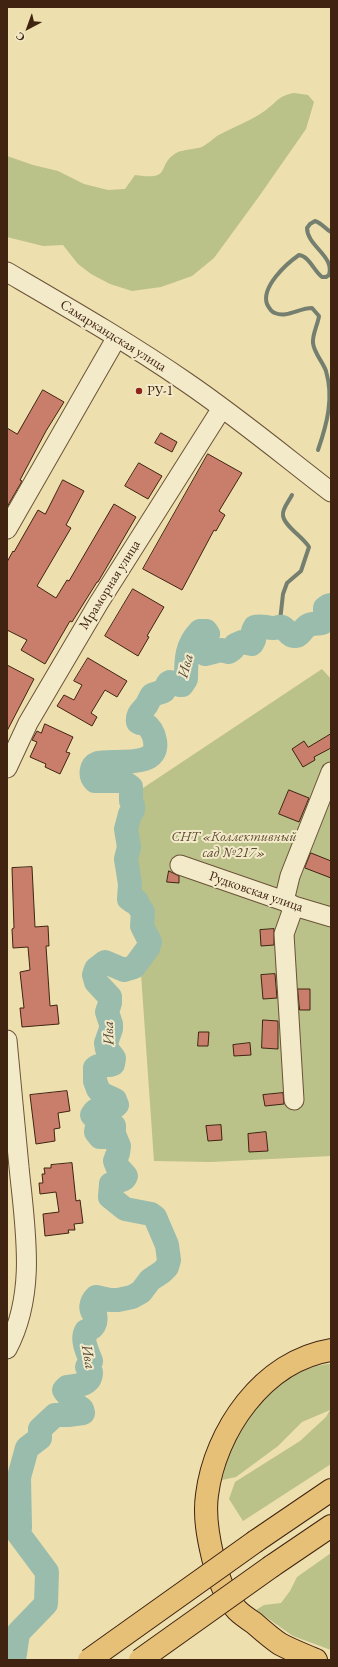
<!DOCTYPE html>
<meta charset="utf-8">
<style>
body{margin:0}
#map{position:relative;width:338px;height:1667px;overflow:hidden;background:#eddfae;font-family:"EB Garamond",serif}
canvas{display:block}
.frame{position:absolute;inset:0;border:8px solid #402411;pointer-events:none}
.north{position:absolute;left:8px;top:8px;width:40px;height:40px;-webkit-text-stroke:3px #f3eaca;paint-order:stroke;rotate:221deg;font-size:11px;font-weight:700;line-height:16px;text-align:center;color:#402411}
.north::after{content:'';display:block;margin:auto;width:14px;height:18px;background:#402411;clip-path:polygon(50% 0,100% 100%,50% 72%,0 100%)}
</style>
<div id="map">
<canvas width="338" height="1667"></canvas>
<div class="frame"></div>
<div class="north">С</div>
</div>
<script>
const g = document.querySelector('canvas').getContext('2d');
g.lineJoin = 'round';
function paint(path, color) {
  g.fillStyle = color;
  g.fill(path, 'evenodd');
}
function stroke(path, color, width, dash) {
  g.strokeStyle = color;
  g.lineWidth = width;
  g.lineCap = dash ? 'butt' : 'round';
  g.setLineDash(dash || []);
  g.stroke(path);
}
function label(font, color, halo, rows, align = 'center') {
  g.font = font + ' "EB Garamond",serif';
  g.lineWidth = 4;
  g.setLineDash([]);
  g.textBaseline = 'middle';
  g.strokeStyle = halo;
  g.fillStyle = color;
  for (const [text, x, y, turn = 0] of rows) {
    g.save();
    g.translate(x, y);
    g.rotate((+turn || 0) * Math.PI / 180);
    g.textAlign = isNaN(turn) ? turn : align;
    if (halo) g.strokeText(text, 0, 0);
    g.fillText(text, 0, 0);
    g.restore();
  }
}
paint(new Path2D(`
 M 294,93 L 308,95 L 314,102 L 306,129 L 260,195 L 214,258 L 192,276 L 161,287 L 132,291 L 110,284 L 91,274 L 78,264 L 63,245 L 43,246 L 7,237 L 7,156 L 33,165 L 58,171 L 84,184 L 108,190 L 125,189 L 135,175 C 175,181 154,165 178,152 C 183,150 195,149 202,147 C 207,144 212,140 217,136 C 233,127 251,121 266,110 C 278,101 278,96 294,93 Z
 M 322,669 L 331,679 L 331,1156 L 211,1162 L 154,1161 L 141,974 L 134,794 Z
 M 327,1364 L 331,1364 L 331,1464 L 243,1521 L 229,1499 L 235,1482 L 300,1441 L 326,1417 L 330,1410 L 302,1422 L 278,1446 L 236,1477 L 222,1480 C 228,1459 232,1434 246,1417 C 250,1412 255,1408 259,1403 C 279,1384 299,1368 327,1364 Z
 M 331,1553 L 331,1650 L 293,1636 L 256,1610 L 264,1605 L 281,1603 L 290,1591 L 297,1577 Z`), '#bac189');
stroke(new Path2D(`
 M 318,450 C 327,424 334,398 326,371 C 323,362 314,353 313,343 C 312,335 318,324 319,316 L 312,308 C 299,308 287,318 275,313 C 271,312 269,308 267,304 C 261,287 286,264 299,255 C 309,256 314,271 322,277 L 326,277 L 329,275 C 335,256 307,246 307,228 L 310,224 L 315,221 C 322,223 325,229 331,232
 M 276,628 L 280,621 L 283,594 L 287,583 L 301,571 L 309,547 C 303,537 283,525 283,515 C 282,509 289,501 292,495`), '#757f6f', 4);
stroke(new Path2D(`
 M 14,1660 L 18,1633 L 46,1604 L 47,1572 L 18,1533 L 20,1528 L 19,1477 L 27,1448 L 40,1438 L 40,1429 L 55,1415 L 68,1415 L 83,1413 L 82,1409 L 75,1404 L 64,1390 L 67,1387 C 77,1386 91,1385 91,1372 L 87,1367 L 91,1361 C 88,1353 81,1340 86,1331 C 94,1328 97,1323 95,1314 C 89,1310 91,1302 96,1297 L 110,1300 L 118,1300 L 132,1297 L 141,1292 L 150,1280 L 162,1272 L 167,1267 L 169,1260 L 167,1245 L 155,1217 L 151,1214 L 125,1209 L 110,1197 L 111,1184 L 124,1179 L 126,1176 L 117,1166 L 115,1161 L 118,1153 L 119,1146 L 114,1134 L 114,1126 L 110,1127 L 105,1137 L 100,1137 L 96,1132 L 98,1121 L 92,1115 L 95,1111 L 112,1109 L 117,1105 L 115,1100 L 102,1094 L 98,1089 L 95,1081 L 95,1068 C 100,1063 107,1067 113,1064 L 114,1058 L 107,1049 L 106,1043 L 111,1029 L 111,1024 L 107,1012 L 110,1003 L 110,997 L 96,982 L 94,975 L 96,969 L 105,962 L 124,970 L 134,967 L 148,948 L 150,942 L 142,926 L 143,912 L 139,907 L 137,901 L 133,902 L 129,899 L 130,884 L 126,859 L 129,847 L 126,829 L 130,814 L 133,810 L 133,805 L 131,801 L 131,787 L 123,781 L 95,781 C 90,776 90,766 98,763 C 111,759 160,770 155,741 C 154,734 150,727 144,723 L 140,723 L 138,722 C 137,714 141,712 145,707 C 148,704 149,699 152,695 L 164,691 L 168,683 L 170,682 L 180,685 L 182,685 L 186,679 C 186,660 186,645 200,631 L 206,631 L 208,634 L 201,647 L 205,654 L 221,650 L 229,652 L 233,649 L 235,645 L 242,642 L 252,644 L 254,640 C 252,634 252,632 255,627 C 261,625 267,628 273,628 C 277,628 279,626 282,627 C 287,629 289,637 295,636 C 300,636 303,629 307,626 C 312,623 317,624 322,623 L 325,618 L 325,608 L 328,606 L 331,605`), '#99bcad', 24);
const building = new Path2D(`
 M 43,390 L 64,402 L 46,431 L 20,480 L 22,481 L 7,507 L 7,428 L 17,434 Z
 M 161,433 L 177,442 L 172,452 L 155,443 Z
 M 208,454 L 242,473 L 219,511 L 225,515 L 216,531 L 214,530 L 182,590 L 143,569 Z
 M 139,463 L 162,476 L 148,499 L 125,486 Z
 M 63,480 L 84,491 L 66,525 L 71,528 L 37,586 L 56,598 L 67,580 L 69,581 L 114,504 L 136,517 L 98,582 L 97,582 L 72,622 L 70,621 L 45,664 L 21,650 L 27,640 L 7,630 L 7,562 L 13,551 L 14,552 L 38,510 L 45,514 Z
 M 133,589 L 164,607 L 147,636 L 149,637 L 138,656 L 105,636 Z
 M 88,658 L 127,681 L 117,697 L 105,690 L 91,713 L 97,717 L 92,726 L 57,706 L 64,695 L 74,700 L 82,685 L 74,681 Z
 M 7,665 L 34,679 L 7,731 Z
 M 45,724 L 73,737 L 66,752 L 70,753 L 60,774 L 45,767 L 46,764 L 30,757 L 37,742 L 32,740 L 37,731 L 41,733 Z
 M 331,734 L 331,748 L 314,757 L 315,760 L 303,767 L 292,749 L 304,741 L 308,747 Z
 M 289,790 L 309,798 L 299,822 L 279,814 Z
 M 311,853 L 331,861 L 331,878 L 305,868 Z
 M 32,867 L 35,927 L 48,926 L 49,946 L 46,946 L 50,1006 L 57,1005 L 59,1024 L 22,1027 L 20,1008 L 24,1008 L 20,972 L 30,970 L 28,947 L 13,948 L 12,929 L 14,928 L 12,868 Z
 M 169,871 L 179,876 L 179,883 L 167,882 Z
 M 274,929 L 274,945 L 261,946 L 260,930 Z
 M 275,974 L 277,998 L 263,999 L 261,975 Z
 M 298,989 L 310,989 L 310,1010 L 300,1010 Z
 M 263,1020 L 278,1021 L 278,1049 L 262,1048 Z
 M 199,1032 L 209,1032 L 208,1046 L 198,1046 Z
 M 250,1043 L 251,1055 L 234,1056 L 233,1045 Z
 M 67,1091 L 70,1111 L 58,1113 L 60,1128 L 54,1129 L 55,1141 L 36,1144 L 30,1095 Z
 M 283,1093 L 284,1104 L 265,1106 L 263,1095 Z
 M 221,1125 L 222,1140 L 208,1141 L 206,1126 Z
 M 266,1132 L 268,1151 L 249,1152 L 248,1134 Z
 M 72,1163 L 76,1201 L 80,1200 L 83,1223 L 74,1224 L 75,1230 L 68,1230 L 69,1233 L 45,1236 L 43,1214 L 59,1212 L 56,1192 L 40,1194 L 39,1183 L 43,1183 L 42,1174 L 45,1174 L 44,1168 L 51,1168 L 51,1165 Z`);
paint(building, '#c97e6b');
stroke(building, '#402411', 1);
const minor = new Path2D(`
 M 7,272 C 67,307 128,342 186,382 C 236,416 283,455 331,492
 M 7,529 L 117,337
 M 7,768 L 28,723 L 98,604 L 222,408
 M 180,865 L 284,901 L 294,906 L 331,917
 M 284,901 L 290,876 L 331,772
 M 294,906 L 284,934 L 294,1100
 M 7,1040 C 11,1083 15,1125 19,1167 C 25,1228 37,1293 7,1349`);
const major = new Path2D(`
 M 256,1541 L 331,1490
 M 272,1566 L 331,1526
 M 316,1660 C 304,1655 291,1650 280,1644 C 271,1638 262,1630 254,1623 C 248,1619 242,1615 237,1610 C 224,1596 218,1576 213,1558 C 208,1537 204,1516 207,1495 C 215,1431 263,1361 331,1350`);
stroke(minor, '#6b5338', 21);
stroke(major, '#402411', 24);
stroke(minor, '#f3eaca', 19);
stroke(major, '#e6c077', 22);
const majorBridge = new Path2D(`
 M 89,1660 L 256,1541
 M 140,1660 L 272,1566`);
stroke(majorBridge, '#402411', 24, []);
stroke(majorBridge, '#e6c077', 22);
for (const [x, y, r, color] of [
 [139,391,4,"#8f2418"]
]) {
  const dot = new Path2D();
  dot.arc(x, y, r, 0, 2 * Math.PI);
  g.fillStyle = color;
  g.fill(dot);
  stroke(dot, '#f3eaca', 1.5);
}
label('14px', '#402411', '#f3eaca', [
 ["Самаркандская улица",113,336,32],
 ["Мраморная улица",110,585,-58],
 ["Рудковская улица",256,892,19]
]);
label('14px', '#402411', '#f3eaca', [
 ["РУ-1",147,391]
], 'left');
label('italic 14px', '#5e4b2f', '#f3eaca', [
 ["СНТ «Коллективный",234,837],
 ["сад №217»",234,853]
]);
label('italic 15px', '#564a38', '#f3eaca', [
 ["Ива",186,666,-76],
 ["Ива",109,1033,-92],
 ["Ива",88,1357,80]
]);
</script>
